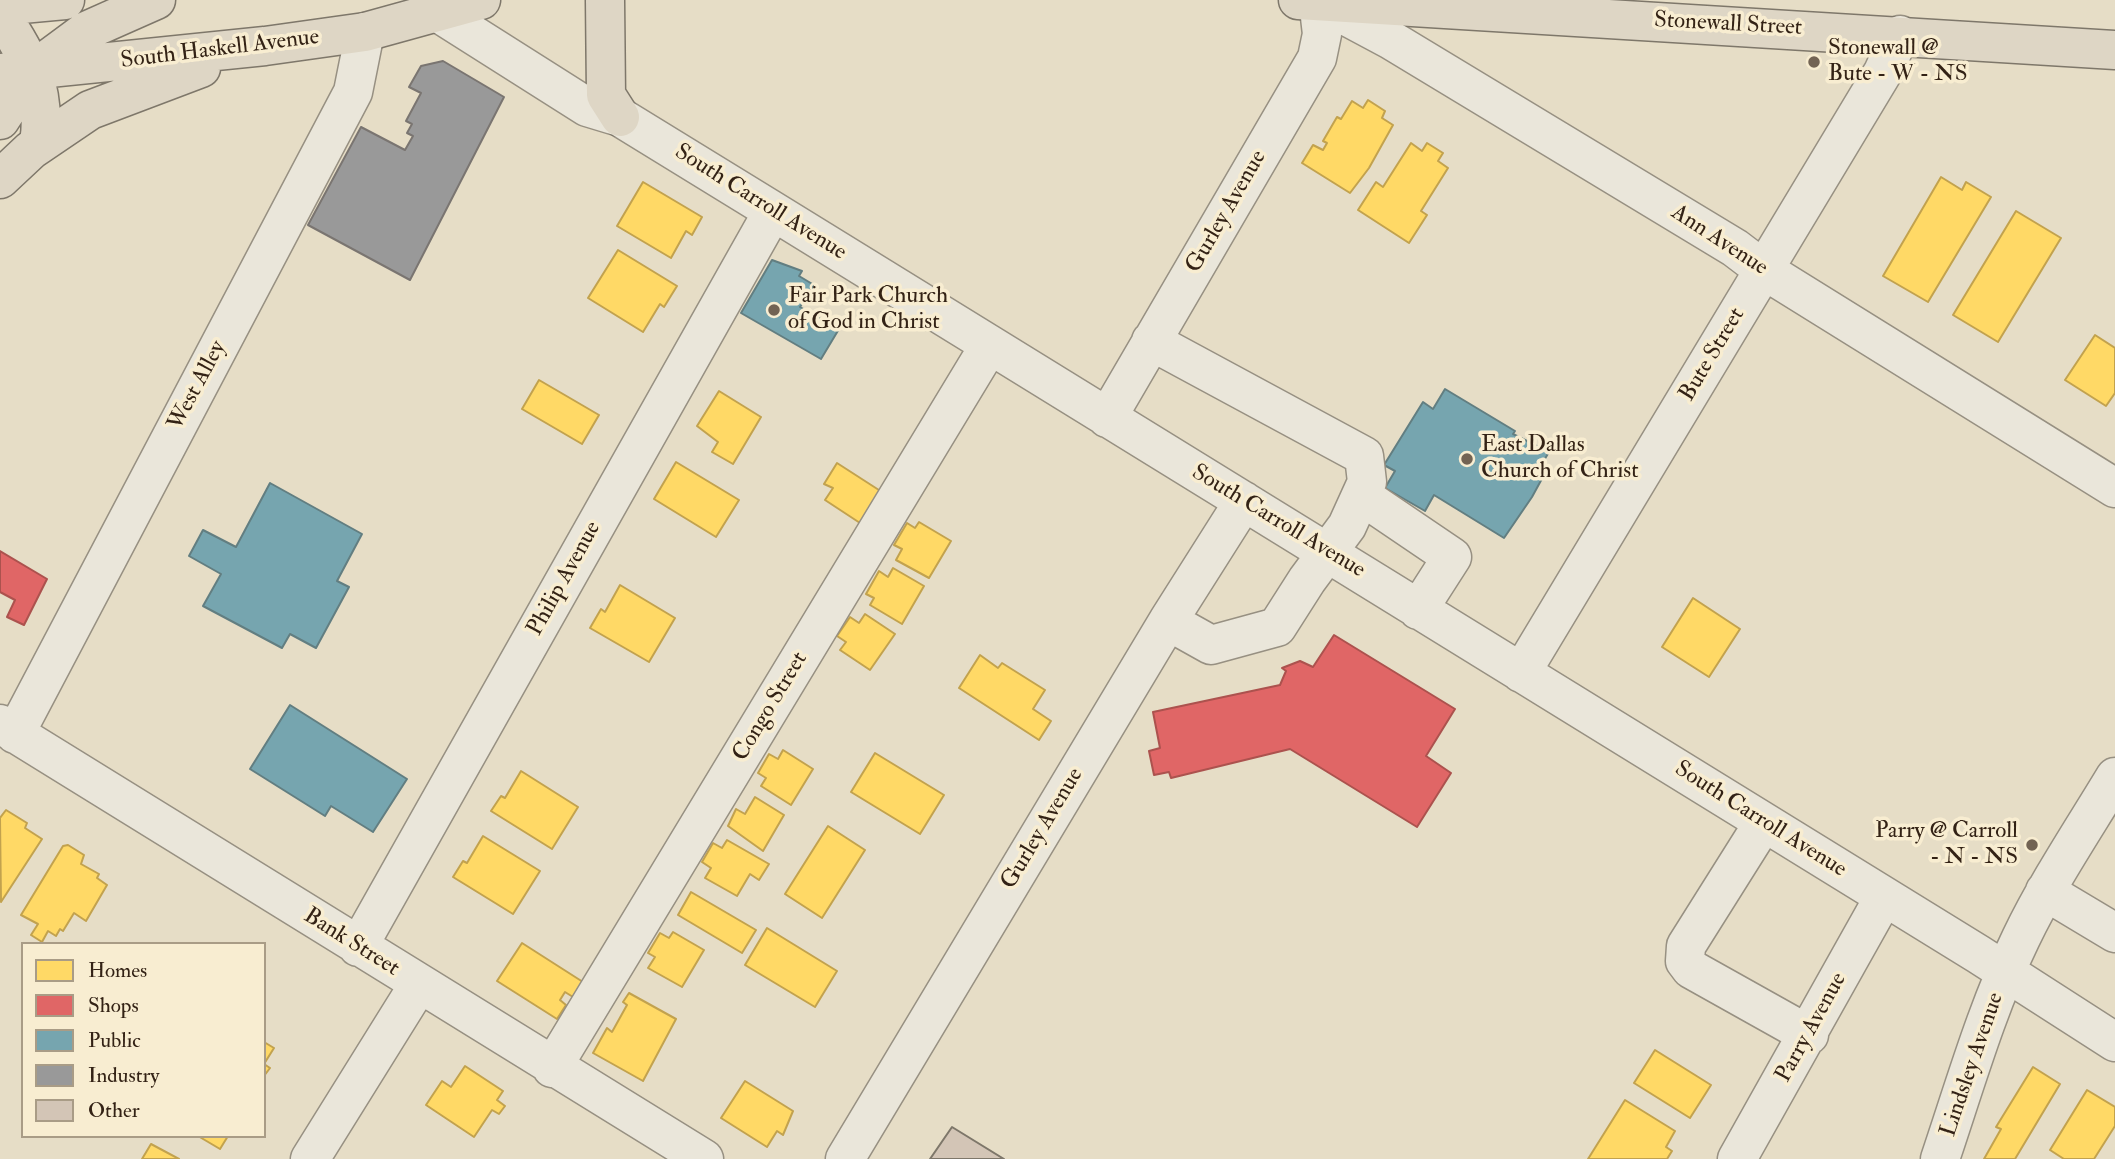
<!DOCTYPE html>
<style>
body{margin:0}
#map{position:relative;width:2115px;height:1159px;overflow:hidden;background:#e6ddc6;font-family:"IM FELL Double Pica",serif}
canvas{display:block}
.legend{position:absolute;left:21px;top:942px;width:245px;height:196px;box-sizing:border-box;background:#f8edd1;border:2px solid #a99c86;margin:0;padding:9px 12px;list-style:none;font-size:21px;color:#332215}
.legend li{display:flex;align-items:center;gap:14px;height:35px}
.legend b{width:35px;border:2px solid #a99c86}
</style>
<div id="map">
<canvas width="2115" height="1159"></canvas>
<ul class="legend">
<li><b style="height:19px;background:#ffd966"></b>Homes</li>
<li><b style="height:19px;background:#e06666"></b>Shops</li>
<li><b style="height:19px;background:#76a5af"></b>Public</li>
<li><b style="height:19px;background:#999"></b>Industry</li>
<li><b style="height:19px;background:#d3c5b6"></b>Other</li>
</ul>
</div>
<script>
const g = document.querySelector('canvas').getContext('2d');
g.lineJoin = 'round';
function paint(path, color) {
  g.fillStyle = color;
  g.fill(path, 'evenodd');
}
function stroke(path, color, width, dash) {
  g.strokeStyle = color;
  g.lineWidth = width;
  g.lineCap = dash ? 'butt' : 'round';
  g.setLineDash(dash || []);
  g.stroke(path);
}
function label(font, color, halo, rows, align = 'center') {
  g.font = font + ' "IM FELL Double Pica",serif';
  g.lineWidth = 7;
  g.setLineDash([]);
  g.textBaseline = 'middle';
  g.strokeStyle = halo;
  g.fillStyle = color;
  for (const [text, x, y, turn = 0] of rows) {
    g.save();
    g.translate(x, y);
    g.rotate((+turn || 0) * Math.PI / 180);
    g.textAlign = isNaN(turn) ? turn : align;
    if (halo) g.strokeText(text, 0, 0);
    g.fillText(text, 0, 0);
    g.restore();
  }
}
const homes = new Path2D(`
 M 1368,100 L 1385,111 L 1382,118 L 1393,125 L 1369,168 L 1350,193 L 1302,163 L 1313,145 L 1323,150 L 1327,143 L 1323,141 L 1337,117 L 1341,119 L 1352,101 L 1363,108 Z
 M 1411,143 L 1422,151 L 1427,143 L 1443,153 L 1438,161 L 1448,168 L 1421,211 L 1427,215 L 1409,243 L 1358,210 L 1376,182 L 1383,187 Z
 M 1941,177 L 1962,190 L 1966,182 L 1991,197 L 1928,302 L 1883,276 Z
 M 643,182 L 702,217 L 692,235 L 686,231 L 671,258 L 617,226 Z
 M 2016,211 L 2061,238 L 1998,342 L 1953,315 Z
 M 618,250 L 677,286 L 664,307 L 660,304 L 643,332 L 588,298 Z
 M 2095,335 L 2115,348 L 2115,393 L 2106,406 L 2065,380 Z
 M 539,380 L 599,415 L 582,444 L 522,409 Z
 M 719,391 L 761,417 L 733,464 L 712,452 L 718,442 L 697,426 Z
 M 676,462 L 739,500 L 716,537 L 654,499 Z
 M 837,463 L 882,492 L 860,523 L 825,500 L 833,488 L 824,484 Z
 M 919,522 L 951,541 L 929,578 L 896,560 L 902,549 L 894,545 L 907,523 L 915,528 Z
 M 893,568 L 924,586 L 902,624 L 870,605 L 874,598 L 866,594 L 879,571 L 888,577 Z
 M 620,585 L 675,618 L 649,662 L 590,628 L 601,609 L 605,612 Z
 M 1693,598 L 1740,629 L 1709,677 L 1662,647 Z
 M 865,614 L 895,634 L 870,670 L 840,650 L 846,642 L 837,636 L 850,617 L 859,623 Z
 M 980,655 L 998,668 L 1002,663 L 1045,690 L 1033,709 L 1051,721 L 1039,740 L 959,688 Z
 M 783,750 L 813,769 L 791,805 L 761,786 L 766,778 L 758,773 L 769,754 L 778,759 Z
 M 875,753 L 944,795 L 920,834 L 851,792 Z
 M 521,771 L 578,807 L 552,849 L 491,811 L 501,796 L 505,798 Z
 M 755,797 L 784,815 L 763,851 L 728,826 L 736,809 L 745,814 Z
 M 6,810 L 27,823 L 25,828 L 42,839 L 1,902 L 0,818 Z
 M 828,826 L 865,850 L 822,918 L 785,894 Z
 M 483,836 L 540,871 L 513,914 L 453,877 L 463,861 L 467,863 Z
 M 727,840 L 769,864 L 759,880 L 750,874 L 737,896 L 705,878 L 711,868 L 702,862 L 713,843 L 722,848 Z
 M 68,845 L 84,855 L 81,864 L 99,874 L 97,878 L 107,885 L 86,921 L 74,913 L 63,931 L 60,929 L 56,936 L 48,931 L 42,942 L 31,935 L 38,924 L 21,915 L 63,846 Z
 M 691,892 L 756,930 L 742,953 L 678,915 Z
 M 767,928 L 837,971 L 815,1007 L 745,965 Z
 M 673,932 L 704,950 L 682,987 L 648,968 L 655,957 L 648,953 L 660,933 L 669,938 Z
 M 522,943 L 583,982 L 573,997 L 565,992 L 560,1000 L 566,1005 L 557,1019 L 497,981 Z
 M 629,993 L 676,1019 L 643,1081 L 593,1053 L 607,1028 L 612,1032 L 627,1005 L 623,1002 Z
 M 264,1042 L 274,1048 L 264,1064 L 270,1068 L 264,1076 Z
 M 1655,1050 L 1711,1085 L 1690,1118 L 1634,1083 Z
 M 465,1066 L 503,1091 L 497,1100 L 505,1106 L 499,1114 L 492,1110 L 474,1137 L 426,1105 L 442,1081 L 451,1087 Z
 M 2033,1067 L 2060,1084 L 2015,1159 L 1984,1159 L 2001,1129 L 1996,1127 Z
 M 745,1081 L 793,1111 L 783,1135 L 777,1131 L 767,1147 L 721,1118 Z
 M 2087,1090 L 2115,1107 L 2115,1126 L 2094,1159 L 2064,1159 L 2050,1150 Z
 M 1625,1100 L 1675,1131 L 1666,1147 L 1672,1151 L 1667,1159 L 1588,1159 Z
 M 198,1136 L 228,1136 L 220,1149 Z
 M 151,1144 L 179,1159 L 142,1159 Z`);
paint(homes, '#ffd966');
stroke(homes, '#c2a24e', 2);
const shops = new Path2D(`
 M 0,551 L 47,579 L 24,625 L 7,617 L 15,600 L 0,592 Z
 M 1334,635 L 1455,709 L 1426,756 L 1451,773 L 1417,827 L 1290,749 L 1171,778 L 1169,772 L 1154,775 L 1149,751 L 1160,748 L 1153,712 L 1280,685 L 1286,671 L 1282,668 L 1300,661 L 1313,667 Z`);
paint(shops, '#e06666');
stroke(shops, '#ac524e', 2);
const public = new Path2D(`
 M 772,260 L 802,271 L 799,276 L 814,285 L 800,307 L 839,329 L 821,359 L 741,313 Z
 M 1445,389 L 1515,431 L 1513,434 L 1549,452 L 1537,472 L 1544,475 L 1532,497 L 1504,538 L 1434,495 L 1425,511 L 1385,488 L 1395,471 L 1384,465 L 1423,402 L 1433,409 Z
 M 270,483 L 362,534 L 337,581 L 349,587 L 316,648 L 290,634 L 282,648 L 203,606 L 221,574 L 189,556 L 203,530 L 236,547 Z
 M 290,705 L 407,779 L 373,832 L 331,806 L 325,816 L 250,769 Z`);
paint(public, '#76a5af');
stroke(public, '#627e81', 2);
const industry = new Path2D(`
 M 443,61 L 504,97 L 410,280 L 308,225 L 361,127 L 405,150 L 413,136 L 407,133 L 412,124 L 406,121 L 421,93 L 409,87 L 421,66 Z`);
paint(industry, '#999');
stroke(industry, '#7a7571', 2);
const building = new Path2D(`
 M 952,1127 L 1004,1159 L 930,1159 Z`);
paint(building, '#d3c5b6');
stroke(building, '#7e776a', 2);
const minor = new Path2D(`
 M 1318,1 L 1391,40 L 1735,248 L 1764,270 L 2115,488
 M 437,12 L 587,107 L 620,117 L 773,211 L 1978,954 L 2115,1042
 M 1151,341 L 1364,456 L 1367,482 L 1347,526 L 1307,580 L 1277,627 L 1211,645 L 1168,621
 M 1107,418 L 1317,58 L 1322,34 L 1318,0
 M 1362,496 L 1452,557 L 1418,610
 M 1521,673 L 1883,72 L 1900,35
 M 0,724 L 704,1159
 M 15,734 L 353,92 L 365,32
 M 1764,822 L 1686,946 L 1685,961 L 1691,969 L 1809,1035
 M 2045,891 L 2115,933
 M 358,947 L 773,211
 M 552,1068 L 989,346
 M 310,1159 L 419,984
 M 845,1159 L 1168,621 L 1244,501
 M 1737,1159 L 1884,897
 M 1940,1159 C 1965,1085 1987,1008 2021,938 C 2048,882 2083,830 2115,777`);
const major = new Path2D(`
 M 605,0 L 606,95 L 620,117
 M 1298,0 L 2115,50
 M 0,6 L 65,0
 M 0,14 C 29,56 47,91 39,143
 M 0,73 L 265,46 L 365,32 L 481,0
 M 0,120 L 32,71 L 86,31 L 156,0
 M 0,179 L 31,150 L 90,110 L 201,68`);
stroke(minor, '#979082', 41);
stroke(major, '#7e776a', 41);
stroke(minor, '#eae6da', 38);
stroke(major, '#ded6c5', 38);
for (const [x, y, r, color] of [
 [1814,62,7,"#726353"],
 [774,310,7,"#726353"],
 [1467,459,7,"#726353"],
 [2032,845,7,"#726353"]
]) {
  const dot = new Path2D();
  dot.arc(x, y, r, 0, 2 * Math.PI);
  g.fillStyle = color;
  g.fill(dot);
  stroke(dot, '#f8edd1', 2.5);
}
label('23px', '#332215', '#f8edd1', [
 ["Stonewall Street",1728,25,3],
 ["South Haskell Avenue",220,50,-7],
 ["South Carroll Avenue",760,203,32],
 ["Gurley Avenue",1227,212,-60],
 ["Ann Avenue",1719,241,33],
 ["Bute Street",1713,355,-59],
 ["West Alley",198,386,-62],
 ["South Carroll Avenue",1278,522,31],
 ["Philip Avenue",565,579,-61],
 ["Congo Street",771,707,-59],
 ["South Carroll Avenue",1760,820,32],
 ["Gurley Avenue",1043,829,-59],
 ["Bank Street",351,943,32],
 ["Parry Avenue",1812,1028,-61],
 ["Lindsley Avenue",1973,1065,-71]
]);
label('23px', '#332215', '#f8edd1', [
 ["Stonewall @",1828,49],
 ["Bute - W - NS",1828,75],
 ["Fair Park Church",788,297],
 ["of God in Christ",788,323],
 ["East Dallas",1481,446],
 ["Church of Christ",1481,472],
 ["Parry @ Carroll",2018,832,"right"],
 ["- N - NS",2018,858,"right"]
], 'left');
</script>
